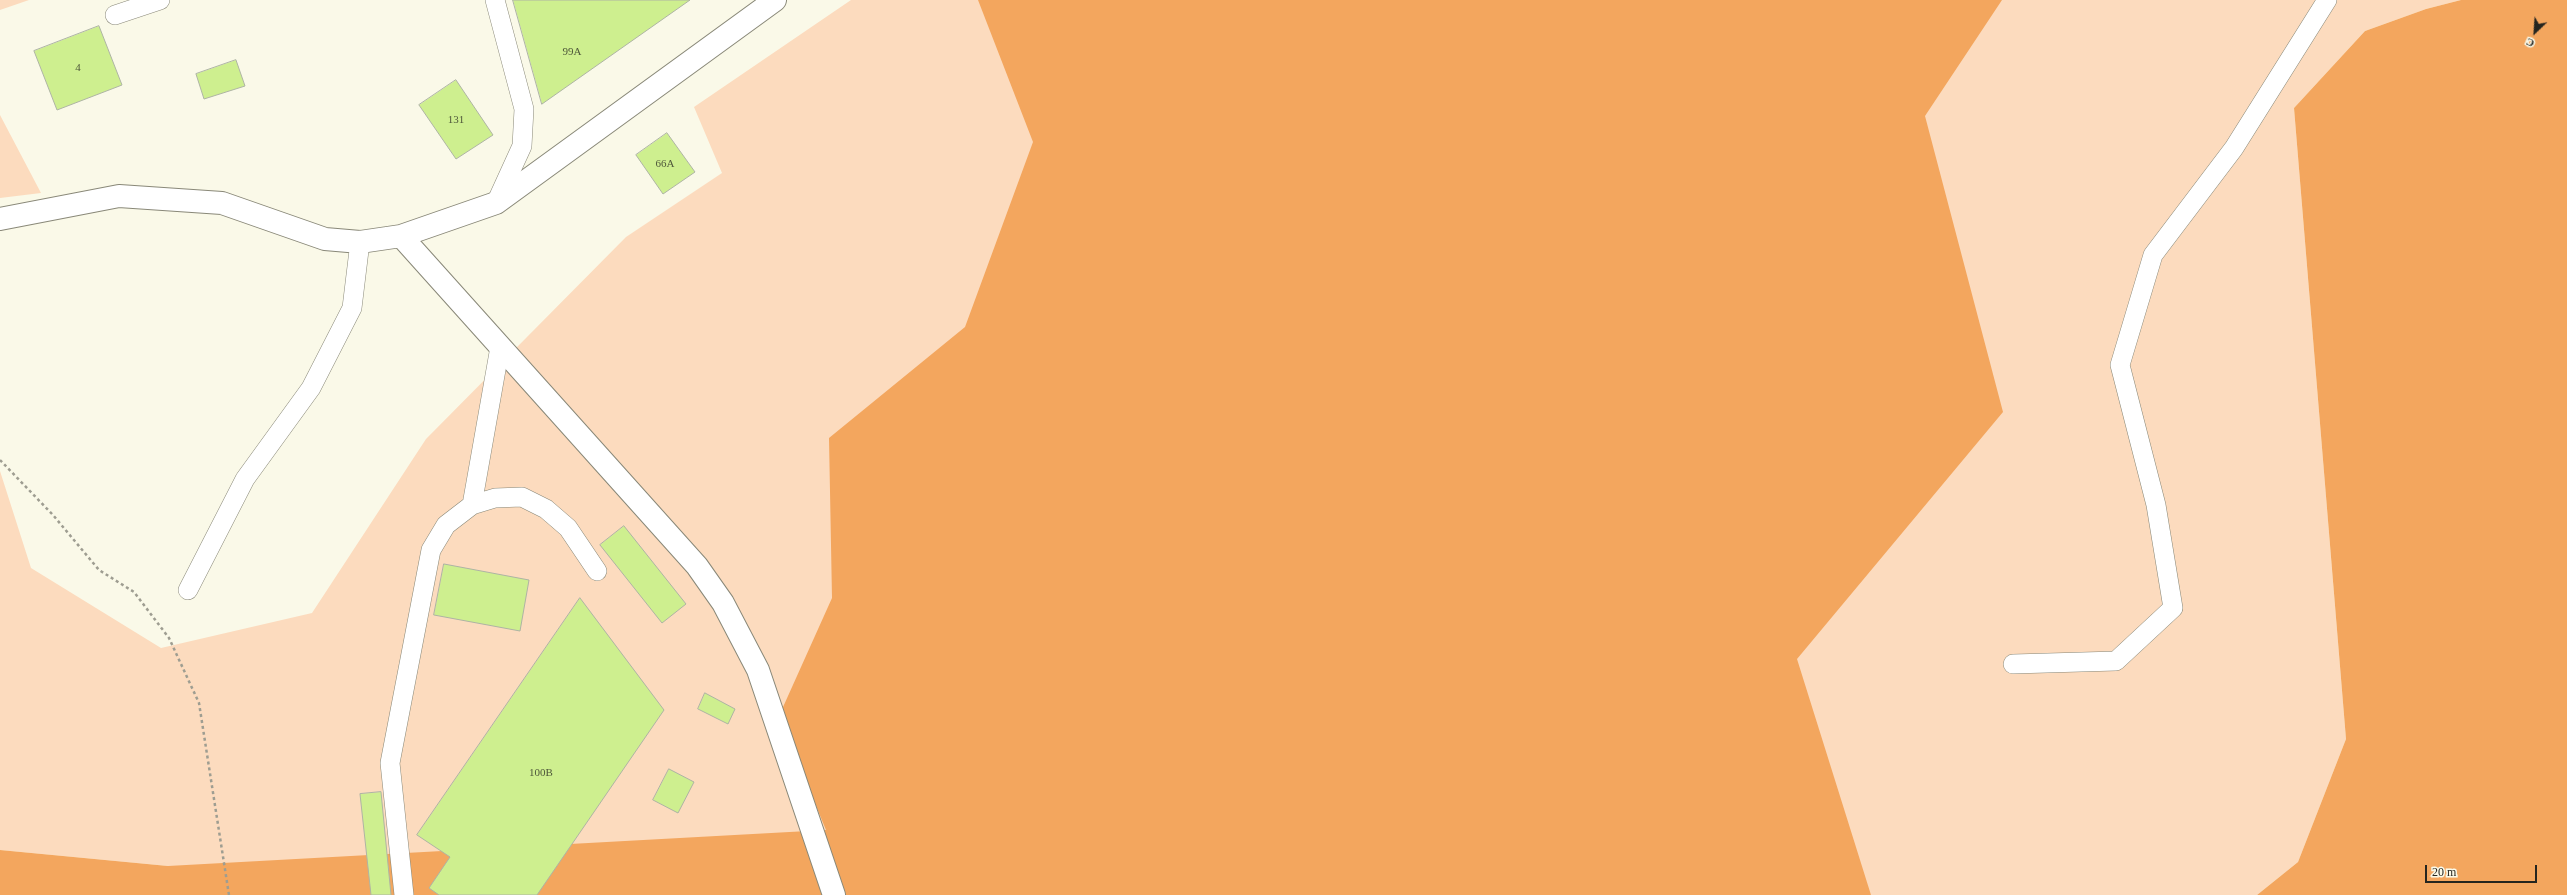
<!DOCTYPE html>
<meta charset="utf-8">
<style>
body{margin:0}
#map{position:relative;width:2567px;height:895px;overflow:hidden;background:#faf9e8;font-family:Georgia,serif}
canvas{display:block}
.north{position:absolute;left:2515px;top:12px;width:40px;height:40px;-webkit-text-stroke:3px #faf9e8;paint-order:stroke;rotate:205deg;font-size:11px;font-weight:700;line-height:16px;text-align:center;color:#25251f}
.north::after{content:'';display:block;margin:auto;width:14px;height:18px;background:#25251f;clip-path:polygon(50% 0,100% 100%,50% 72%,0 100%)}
.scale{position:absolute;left:2425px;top:865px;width:112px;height:18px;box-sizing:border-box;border:2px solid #25251f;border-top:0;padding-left:5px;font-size:12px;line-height:14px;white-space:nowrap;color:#25251f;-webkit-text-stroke:3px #faf9e8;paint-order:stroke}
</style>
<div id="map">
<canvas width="2567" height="895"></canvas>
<div class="north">С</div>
<div class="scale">20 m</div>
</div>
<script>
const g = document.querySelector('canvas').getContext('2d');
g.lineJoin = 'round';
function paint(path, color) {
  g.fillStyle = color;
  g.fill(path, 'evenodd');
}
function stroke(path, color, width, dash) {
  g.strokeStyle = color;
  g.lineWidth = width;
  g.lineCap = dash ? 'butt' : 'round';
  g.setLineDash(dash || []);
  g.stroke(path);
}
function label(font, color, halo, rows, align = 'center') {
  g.font = font + ' Georgia,serif';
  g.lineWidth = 3.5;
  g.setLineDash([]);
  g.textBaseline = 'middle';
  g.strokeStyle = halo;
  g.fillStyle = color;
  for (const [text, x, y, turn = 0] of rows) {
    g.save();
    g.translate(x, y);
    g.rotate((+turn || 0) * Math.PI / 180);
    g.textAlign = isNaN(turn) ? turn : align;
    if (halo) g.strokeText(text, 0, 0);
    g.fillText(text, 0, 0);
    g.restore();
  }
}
paint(new Path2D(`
 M 0,0 L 29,0 L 0,10 Z
 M 851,0 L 2461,0 L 2426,9 L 2365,31 L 2294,108 L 2346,739 L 2298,862 L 2257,895 L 850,895 L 168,866 L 0,850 L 0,471 L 31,568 L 161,648 L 312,613 L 426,439 L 626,237 L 722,173 L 694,107 Z
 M 0,115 L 41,193 L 0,198 Z`), '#fcdbbe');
paint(new Path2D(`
 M 978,0 L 2002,0 L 1925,116 L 2003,412 L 1797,659 L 1871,895 L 0,895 L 0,850 L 168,866 L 826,830 L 779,716 L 832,598 L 829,438 L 965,327 L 1033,142 Z
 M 2461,0 L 2567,0 L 2567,895 L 2257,895 L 2298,862 L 2346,739 L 2294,108 L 2365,31 L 2426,9 Z`), '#f3a65e');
const building = new Path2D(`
 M 513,0 L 690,0 L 542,104 Z
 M 99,26 L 122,85 L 57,110 L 34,51 Z
 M 236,60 L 245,86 L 204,99 L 196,74 Z
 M 456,80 L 493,135 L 456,159 L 419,105 Z
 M 667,133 L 695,172 L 663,194 L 636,155 Z
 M 624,526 L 686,604 L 662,623 L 600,545 Z
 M 444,564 L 529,580 L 520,631 L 434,615 Z
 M 580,598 L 664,710 L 537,895 L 439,895 L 429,888 L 450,857 L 417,835 Z
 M 705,693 L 735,709 L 728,724 L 698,709 Z
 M 669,769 L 694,782 L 678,813 L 653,800 Z
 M 381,792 L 391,895 L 371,895 L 360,794 Z`);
paint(building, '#ceef8f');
stroke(building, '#aeb4a4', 1);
const service = new Path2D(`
 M 495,0 L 524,109 L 522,146 L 496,203
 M 115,15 L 160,0
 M 472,505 L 500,347
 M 188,590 L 245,479 L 311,388 L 352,308 L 360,242
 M 2013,664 L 2116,661 L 2173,608 L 2156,505 L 2120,365 L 2153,255 L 2234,148 L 2327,0
 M 404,895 L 390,763 L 431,550 L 446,525 L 472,505 L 495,498 L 522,497 L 546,509 L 568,528 L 597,571`);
const tertiary = new Path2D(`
 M 0,219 L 119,196 L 222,203 L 325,239 L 360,242 L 401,236 L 496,203 L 775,0
 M 401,236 L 697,566 L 723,603 L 758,670 L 834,895`);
stroke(service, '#898878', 20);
stroke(tertiary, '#898878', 24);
stroke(new Path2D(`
 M 0,460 L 53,515 L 99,570 L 134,592 L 169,638 L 199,703 L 229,895`), '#9e9d91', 2.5, [3, 3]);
stroke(service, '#fff', 19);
stroke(tertiary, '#fff', 22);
label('11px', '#4f583b', null, [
 ["99А",572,52],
 ["4",78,68],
 ["131",456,120],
 ["66А",665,164],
 ["100В",541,773]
]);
</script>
